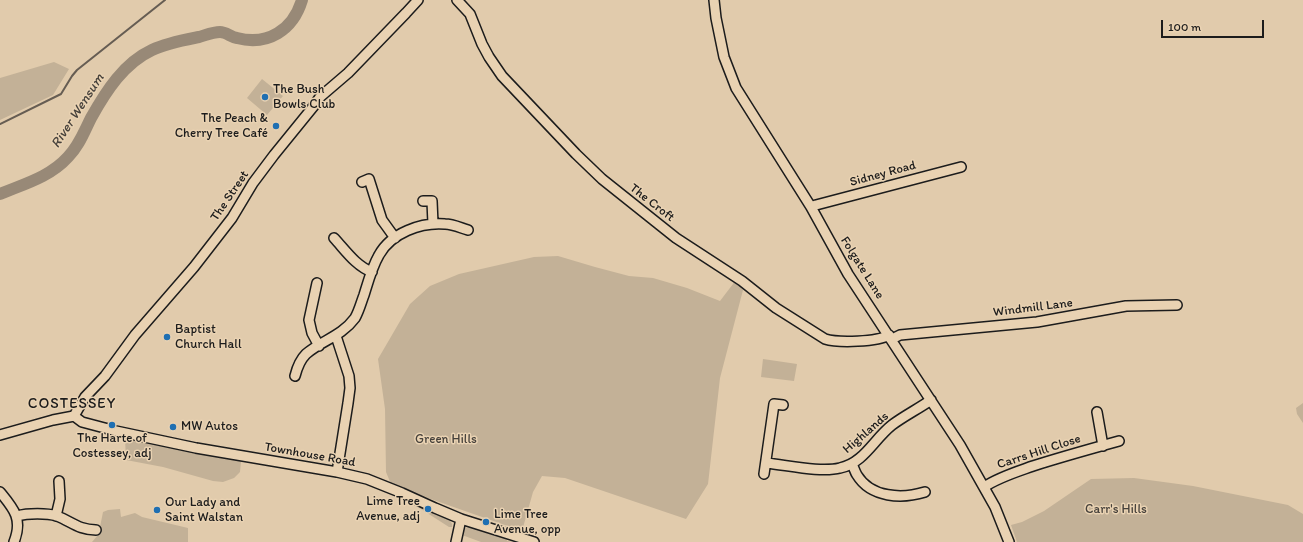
<!DOCTYPE html>
<meta charset="utf-8">
<style>
body{margin:0}
#map{position:relative;width:1303px;height:542px;overflow:hidden;background:#e1cbac;font-family:Itim,sans-serif}
canvas{display:block}
.scale{position:absolute;left:1161px;top:20px;width:103px;height:18px;box-sizing:border-box;border:2px solid #1c1c1c;border-top:0;padding-left:5px;font-size:12px;line-height:14px;white-space:nowrap;color:#1c1c1c;-webkit-text-stroke:3px #e9d2b2;paint-order:stroke}
</style>
<div id="map">
<canvas width="1303" height="542"></canvas>
<div class="scale">100 m</div>
</div>
<script>
const g = document.querySelector('canvas').getContext('2d');
g.lineJoin = 'round';
function paint(path, color) {
  g.fillStyle = color;
  g.fill(path, 'evenodd');
}
function stroke(path, color, width, dash) {
  g.strokeStyle = color;
  g.lineWidth = width;
  g.lineCap = dash ? 'butt' : 'round';
  g.setLineDash(dash || []);
  g.stroke(path);
}
function label(font, color, halo, rows, align = 'center') {
  g.font = font + ' Itim,sans-serif';
  g.lineWidth = 3;
  g.setLineDash([]);
  g.textBaseline = 'middle';
  g.strokeStyle = halo;
  g.fillStyle = color;
  for (const [text, x, y, turn = 0] of rows) {
    g.save();
    g.translate(x, y);
    g.rotate((+turn || 0) * Math.PI / 180);
    g.textAlign = isNaN(turn) ? turn : align;
    if (halo) g.strokeText(text, 0, 0);
    g.fillText(text, 0, 0);
    g.restore();
  }
}
paint(new Path2D(`
 M 54,62 L 69,69 L 53,95 L 0,120 L 0,78 Z
 M 262,79 L 283,96 L 267,115 L 247,98 Z
 M 558,256 L 595,267 L 629,276 L 653,278 L 687,288 L 720,301 L 736,280 L 743,290 L 720,378 L 708,484 L 686,519 L 565,478 L 542,476 L 533,492 L 522,531 L 408,491 L 391,484 L 386,472 L 385,409 L 378,359 L 410,304 L 430,286 L 459,274 L 534,257 Z
 M 763,359 L 797,364 L 794,381 L 761,377 Z
 M 1303,403 L 1303,423 L 1297,414 L 1296,408 Z
 M 125,438 L 241,461 L 240,472 L 234,478 L 223,482 L 213,481 L 163,467 L 126,460 Z
 M 1134,478 L 1193,486 L 1288,505 L 1303,514 L 1303,542 L 1017,542 L 1011,525 L 1022,522 L 1044,511 L 1091,479 Z
 M 408,498 L 426,509 L 449,519 L 452,524 L 452,527 L 449,527 L 410,502 Z
 M 120,509 L 121,517 L 135,513 L 142,517 L 188,528 L 188,542 L 92,542 L 98,535 L 98,527 L 100,527 L 103,512 L 108,510 Z
 M 473,526 L 505,536 L 507,541 L 513,542 L 481,542 L 462,535 L 461,533 L 462,529 Z`), '#c3b197');
stroke(new Path2D(`
 M 0,124 L 61,94 L 72,76 L 77,70 L 165,0`), '#665d53', 2);
stroke(new Path2D(`
 M 0,194 C 24,184 50,177 68,157 C 79,146 84,132 91,118 C 106,91 124,63 152,50 C 167,43 184,40 199,37 C 206,35 213,32 220,32 C 226,32 231,37 237,38 C 268,46 293,30 302,0`), '#988977', 12);
const minor = new Path2D(`
 M 457,0 L 470,14 L 482,44 L 489,57 L 502,76 L 576,154 L 602,179 L 676,238 L 742,281 L 776,308 L 825,339 C 838,343 878,342 889,335
 M 714,0 L 716,18 L 724,57 L 736,88 L 811,207 L 848,274 L 960,445 L 995,507 L 1009,542
 M 362,182 L 369,179 L 382,220 L 395,238
 M 423,201 L 432,201 L 433,224
 M 811,207 L 816,205 L 961,167
 M 334,238 C 346,251 356,266 372,272
 M 317,283 L 309,320 L 312,333 L 319,346
 M 336,336 L 349,376 L 350,388 L 348,403 L 337,472
 M 892,339 L 900,335 L 1037,322 L 1126,306 L 1177,305
 M 295,376 C 297,368 300,360 306,354 C 322,340 341,337 355,318 C 359,311 361,303 364,295 C 368,282 372,267 379,255 C 391,233 421,222 445,224 C 453,224 461,228 468,230
 M 1097,412 L 1103,446
 M 74,416 L 85,397 L 105,376 L 135,335 L 194,267 L 232,218 L 253,183 L 274,155 L 313,107 L 320,97 L 348,73 L 406,13 L 418,0
 M 74,416 L 82,422 L 116,431 L 196,448 L 337,472 L 367,479 L 402,493 L 435,508 L 461,519 L 534,542
 M 0,435 L 53,420 L 74,416
 M 766,463 C 787,465 821,473 840,468 C 864,463 874,439 892,425 C 904,416 918,409 931,400
 M 852,464 C 854,468 855,472 857,475 C 871,498 902,499 925,492
 M 764,474 L 774,404 L 783,405
 M 984,487 C 999,477 1016,472 1033,466 C 1061,457 1090,449 1119,441
 M 0,492 C 14,509 23,519 14,542
 M 17,516 C 28,513 47,513 57,516 C 72,522 79,530 96,530
 M 56,516 L 60,499 L 59,481
 M 456,542 L 461,519`);
stroke(minor, '#1c1c1c', 12);
stroke(minor, '#e9d2b2', 9);
for (const [x, y, r, color] of [
 [265,97,4,"#1f6fb2"],
 [276,126,4,"#1f6fb2"],
 [167,337,4,"#1f6fb2"],
 [112,425,4,"#1f6fb2"],
 [173,427,4,"#1f6fb2"],
 [428,509,4,"#1f6fb2"],
 [157,510,4,"#1f6fb2"],
 [486,522,4,"#1f6fb2"]
]) {
  const dot = new Path2D();
  dot.arc(x, y, r, 0, 2 * Math.PI);
  g.fillStyle = color;
  g.fill(dot);
  stroke(dot, '#e9d2b2', 1.5);
}
label('13px', '#1c1c1c', '#e9d2b2', [
 ["The Bush",273,90],
 ["Bowls Club",273,105],
 ["The Peach &",268,119,"right"],
 ["Cherry Tree Café",268,134,"right"],
 ["Baptist",175,330],
 ["Church Hall",175,345],
 ["MW Autos",181,427],
 ["The Harte of",112,439,"center"],
 ["Costessey, adj",112,454,"center"],
 ["Lime Tree",420,502,"right"],
 ["Avenue, adj",420,517,"right"],
 ["Our Lady and",165,503],
 ["Saint Walstan",165,518],
 ["Lime Tree",494,515],
 ["Avenue, opp",494,530]
], 'left');
label('13px', '#1c1c1c', '#e9d2b2', [
 ["Sidney Road",883,174,-15],
 ["The Street",230,196,-56],
 ["The Croft",652,203,38],
 ["Folgate Lane",862,268,58],
 ["Windmill Lane",1033,308,-7],
 ["Highlands",866,433,-41],
 ["Carrs Hill Close",1039,452,-18],
 ["Townhouse Road",310,455,10]
]);
label('13px', '#46413b', '#e9d2b2', [
 ["Green Hills",446,440],
 ["Carr's Hills",1116,510]
]);
label('italic 14px', '#47423c', '#e9d2b2', [
 ["River Wensum",78,111,-57]
]);
g.letterSpacing = '1px';
label('15px', '#1c1c1c', '#e9d2b2', [
 ["COSTESSEY",72,404]
]);
g.letterSpacing = '0px';
</script>
